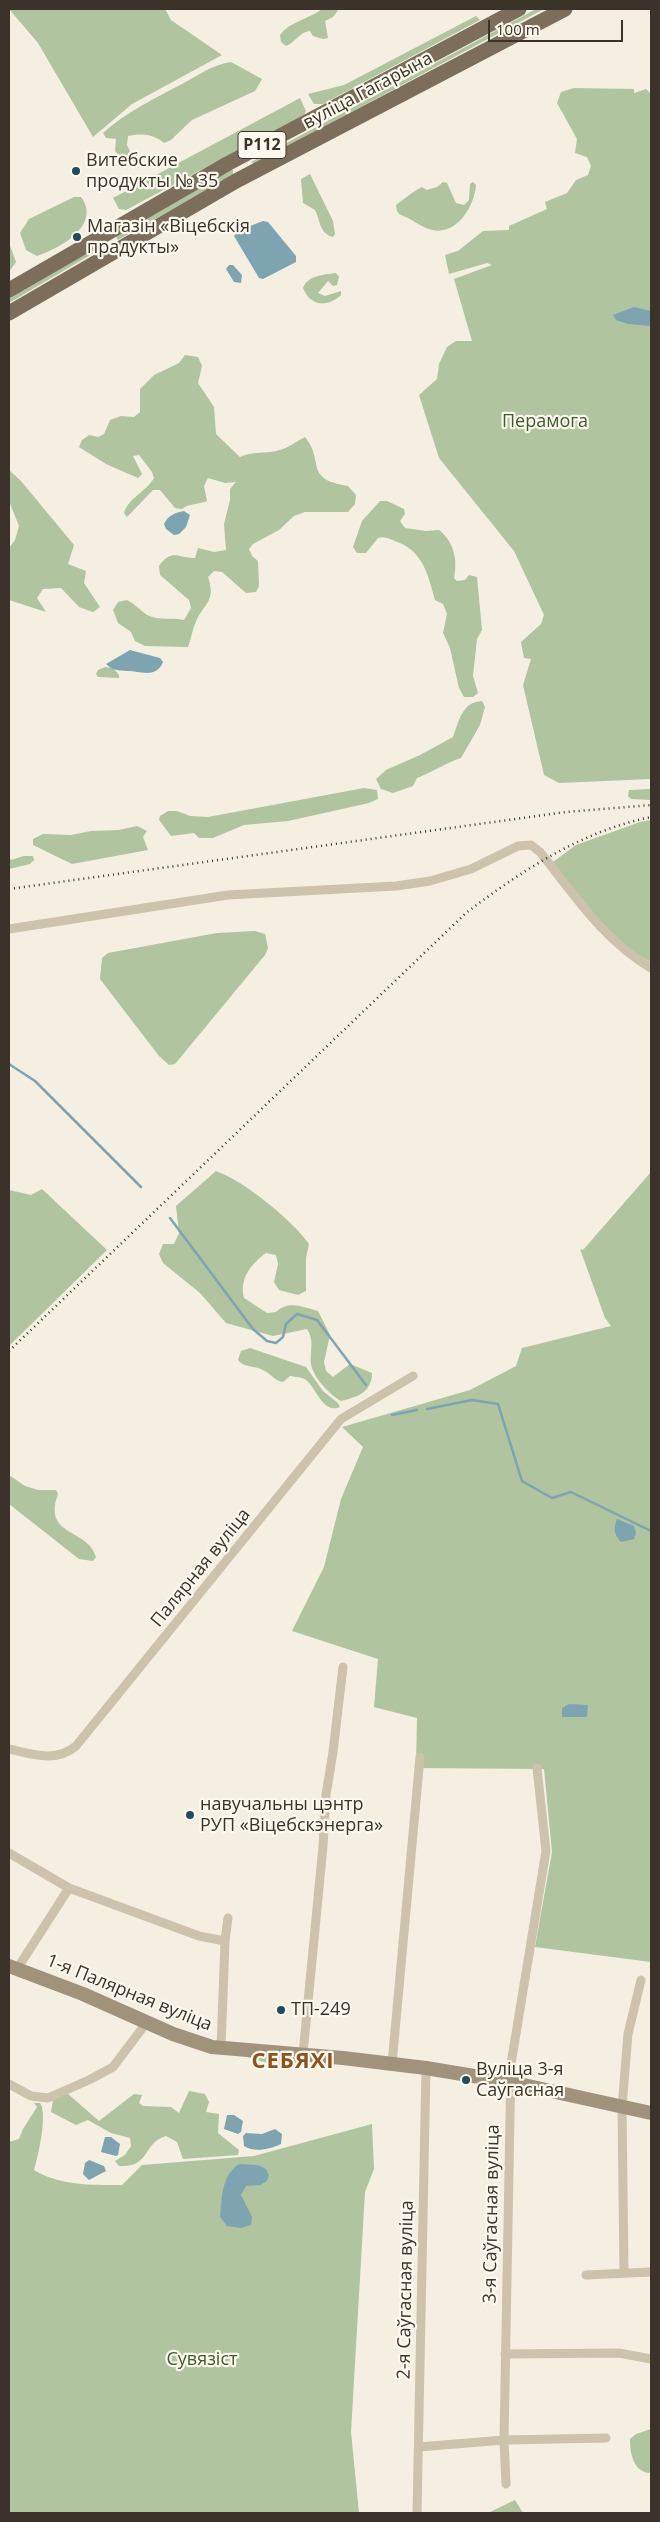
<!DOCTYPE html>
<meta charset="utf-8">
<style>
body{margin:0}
#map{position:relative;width:660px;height:2522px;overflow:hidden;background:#f4efe0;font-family:"Open Sans",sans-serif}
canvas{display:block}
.frame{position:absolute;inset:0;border:10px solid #3b332a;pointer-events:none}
.scale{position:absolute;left:488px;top:20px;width:135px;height:22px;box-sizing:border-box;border:2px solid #3b332a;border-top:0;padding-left:6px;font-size:15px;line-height:18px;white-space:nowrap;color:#3b332a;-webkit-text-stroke:4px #fbf8ed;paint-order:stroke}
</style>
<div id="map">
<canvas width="660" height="2522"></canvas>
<div class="frame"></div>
<div class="scale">100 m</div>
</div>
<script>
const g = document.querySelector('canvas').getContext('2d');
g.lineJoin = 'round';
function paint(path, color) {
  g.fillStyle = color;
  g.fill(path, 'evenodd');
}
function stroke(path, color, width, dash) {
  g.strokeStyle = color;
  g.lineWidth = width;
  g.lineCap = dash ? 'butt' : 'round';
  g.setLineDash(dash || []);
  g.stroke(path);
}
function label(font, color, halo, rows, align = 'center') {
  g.font = font + ' "Open Sans",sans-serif';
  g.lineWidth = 4.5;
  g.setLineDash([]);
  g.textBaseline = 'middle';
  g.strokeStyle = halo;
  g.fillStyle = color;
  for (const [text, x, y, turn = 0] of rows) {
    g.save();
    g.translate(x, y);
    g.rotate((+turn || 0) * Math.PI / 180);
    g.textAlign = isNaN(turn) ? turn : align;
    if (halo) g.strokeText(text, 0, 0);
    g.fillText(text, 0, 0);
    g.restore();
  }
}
paint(new Path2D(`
 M 9,9 L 165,9 L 171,20 L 222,55 L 132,104 L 93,137 L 38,43 Z
 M 322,9 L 339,9 L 333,17 L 325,21 L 328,38 L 323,39 L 313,36 L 310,31 C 299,32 296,42 286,46 L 281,42 L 280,35 C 289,22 309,19 322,9 Z
 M 536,9 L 544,9 L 254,164 L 251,162 Z
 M 476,16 L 480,20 L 323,104 L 314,104 L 308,94 L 344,85 Z
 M 231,62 L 262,79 L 255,91 L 192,120 L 171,140 L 164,143 C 154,134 141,133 128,136 L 127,145 L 133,158 L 125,161 L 115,151 L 116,139 L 106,138 L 103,133 C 126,112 154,99 182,84 C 199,75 211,65 231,62 Z
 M 574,88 L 634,89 L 634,93 L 646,89 L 651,94 L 651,779 L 559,783 L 544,775 L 523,685 L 531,659 L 524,658 L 521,642 L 541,624 L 544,615 L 514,551 L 439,458 L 419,395 L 437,379 L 439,364 L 447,347 L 456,341 L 472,341 L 454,279 L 492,265 L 487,263 L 449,274 L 445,255 L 458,251 L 483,231 L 509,230 L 509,226 L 547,209 L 545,202 L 567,193 L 576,180 L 588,175 L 591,166 L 587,157 L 575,153 L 577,139 L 557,103 L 561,92 Z
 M 300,98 L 306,111 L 304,115 L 126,210 L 119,209 L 113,198 Z
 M 230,170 L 233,170 L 233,175 L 118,240 L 115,235 Z
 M 310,174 L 333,221 L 335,234 L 333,237 C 319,233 321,222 315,210 L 303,203 L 301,179 Z
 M 443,182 L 447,183 L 456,203 L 464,205 L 469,200 L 470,184 L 473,182 L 476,185 C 475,202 462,227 443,230 C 431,233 420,225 410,219 C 402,214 397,217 396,205 C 401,201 417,189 422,187 L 427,190 L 437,187 Z
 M 74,197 L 81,197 C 102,225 59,249 37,256 L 26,250 L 20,233 L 29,219 Z
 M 106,241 L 109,244 L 9,303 L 9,297 Z
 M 9,243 L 16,262 L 9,272 Z
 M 336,273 L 339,277 L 337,285 L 333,286 L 328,281 L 318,293 L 325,296 L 341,291 L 341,295 C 327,308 310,306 303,288 C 308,275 323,275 336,273 Z
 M 185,355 L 198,357 L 202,366 L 198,383 L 214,407 L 216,434 L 240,457 C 251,451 267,454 280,450 C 288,448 297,441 305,437 C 325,461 303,479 348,486 L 356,495 L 355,504 L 348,512 L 305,512 L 294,516 L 279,530 L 253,544 L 249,549 L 252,556 L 258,561 L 259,586 L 256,592 L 246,593 L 222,572 L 214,571 L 208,577 C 217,603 202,604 195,624 C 192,631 191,639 188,647 L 145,646 L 135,641 L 131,632 L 118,623 L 113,610 L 118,602 L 127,600 C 135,604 141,611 147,615 C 159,621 172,617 184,620 L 191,608 L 189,600 L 160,575 L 159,566 C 172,548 178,558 195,558 L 198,548 L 214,552 L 226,550 L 224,524 L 230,500 L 230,489 L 236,482 L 225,483 L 208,478 L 204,486 L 207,501 C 197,505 190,503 182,509 L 175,508 L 160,490 L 153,490 L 127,517 L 124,513 C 129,497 146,492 154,478 L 152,472 L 139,455 L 133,456 L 142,474 L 138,478 L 106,464 L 79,447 L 82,440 L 89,435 L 98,437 L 104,434 L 110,420 L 121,416 L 134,417 L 140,412 L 140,389 L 154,375 L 179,363 Z
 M 9,470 L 21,481 L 74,545 L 68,564 L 86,571 L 84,583 L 100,607 L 93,612 L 79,607 L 61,588 L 43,589 L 37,598 L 46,612 L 9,600 L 9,548 L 15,540 L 19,526 L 9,501 Z
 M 380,501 L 387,501 L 404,509 L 405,514 L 400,521 L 405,528 L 426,531 L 439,530 C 454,542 458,560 454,578 L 457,581 L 465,580 L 469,575 L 477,577 L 482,630 L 477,639 L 473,676 L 478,693 L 473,697 L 464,697 L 459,688 L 450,648 L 443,633 L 447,614 L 443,604 L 435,600 C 428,575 423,551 397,542 C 390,539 385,536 378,538 L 366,553 L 357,553 L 353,547 L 362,521 Z
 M 105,667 L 113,668 L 119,675 L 119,678 L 98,677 L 96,674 L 98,670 Z
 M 482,701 L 485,707 L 480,725 L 461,758 C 445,763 433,772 417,778 L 413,786 L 393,793 L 381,789 L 376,779 L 386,770 L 420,755 L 453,737 C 459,721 462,702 482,701 Z
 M 364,788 L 377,790 L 378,799 L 369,803 L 288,821 L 244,825 L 213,838 L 199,838 L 194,833 L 171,836 L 159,820 L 160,816 L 168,811 L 177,811 L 190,816 L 208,817 Z
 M 651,789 L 651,800 L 631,799 L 628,796 L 629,790 Z
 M 651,820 L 651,962 C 609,942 581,898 553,862 L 576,845 L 640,822 Z
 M 137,826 L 147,831 L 143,837 L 148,850 L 72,864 L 33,845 L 33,839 L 43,834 L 71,835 L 91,831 L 119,830 Z
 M 9,856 L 11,860 L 24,856 L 33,856 L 34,860 L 30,864 L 9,869 Z
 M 255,931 L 265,934 L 268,948 L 265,955 L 175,1064 L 169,1065 L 159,1056 L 100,979 L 102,958 L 108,953 L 217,933 Z
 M 216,1171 C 244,1181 291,1219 309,1244 L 306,1258 L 306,1291 L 298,1295 L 279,1290 L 274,1282 L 278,1264 L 276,1255 L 266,1253 C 251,1264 239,1279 244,1298 L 267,1313 L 276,1312 C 289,1300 302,1307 318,1311 L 330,1335 L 324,1362 L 326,1371 L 333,1377 L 350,1364 L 372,1373 C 372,1392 358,1397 341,1401 C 330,1395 316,1380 312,1368 C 308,1354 316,1343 307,1329 L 273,1336 L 226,1323 L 200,1293 L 163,1263 L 159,1254 L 163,1244 L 174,1244 L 179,1233 L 176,1206 Z
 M 651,1172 L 651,1962 L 535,1947 L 552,1852 L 544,1769 L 416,1768 L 417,1718 L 374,1707 L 378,1659 L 292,1631 L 324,1567 L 341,1499 L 363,1447 L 342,1427 L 470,1390 L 516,1366 L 522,1348 L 611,1326 L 605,1318 L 580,1249 L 583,1250 Z
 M 42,1189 L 107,1250 L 9,1346 L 9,1190 L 31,1195 Z
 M 250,1348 L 306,1367 L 323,1391 L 338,1403 L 340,1407 C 322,1414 317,1388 306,1380 C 302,1377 296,1377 290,1376 L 283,1382 C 274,1381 270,1372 261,1369 C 254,1366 243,1367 238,1360 L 241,1351 Z
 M 9,1475 L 25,1486 L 38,1490 L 56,1490 L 58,1494 C 42,1537 88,1528 96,1557 L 93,1561 L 79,1559 L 9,1504 Z
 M 247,2057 L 310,2061 L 308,2064 C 287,2069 266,2063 247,2057 Z
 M 189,2091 L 205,2094 L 209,2102 L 206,2112 L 219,2114 L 218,2133 L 239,2150 L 238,2155 L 183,2159 L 177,2142 L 166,2136 C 142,2143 151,2168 119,2166 L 115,2161 L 125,2155 L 131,2146 L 130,2138 L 111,2133 L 88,2120 L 76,2125 L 51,2112 L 53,2100 L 67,2093 L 99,2121 L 134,2094 L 142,2095 L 139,2103 L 143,2106 L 171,2107 L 179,2113 Z
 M 34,2103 L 40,2103 C 48,2113 38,2157 34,2170 C 60,2186 93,2185 122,2185 L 142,2165 L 254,2156 L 372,2124 L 374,2169 L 365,2192 L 351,2432 L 359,2513 L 9,2513 L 9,2142 L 19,2139 L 23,2129 L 37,2107 Z
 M 651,2429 L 651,2469 L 649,2473 C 633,2471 630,2453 630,2439 L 636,2434 Z
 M 515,2500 L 523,2513 L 488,2513 Z`), '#afc49f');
paint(new Path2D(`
 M 263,221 L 268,222 L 296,256 L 296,262 L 263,279 L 259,278 L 234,236 L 237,231 Z
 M 229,265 L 233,265 L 242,275 L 241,283 L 234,282 L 226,269 Z
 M 634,307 L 651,311 L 651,326 L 628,324 L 616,320 L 613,315 Z
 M 184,511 L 190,515 L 186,527 L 179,534 L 174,535 L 166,529 L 164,524 C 168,515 175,513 184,511 Z
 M 130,650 L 160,658 L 163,662 C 156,679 140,671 128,671 C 118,670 113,671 106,664 Z
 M 617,1519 L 634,1526 L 636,1533 L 634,1539 L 621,1542 C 614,1534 613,1529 617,1519 Z
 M 569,1704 L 588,1705 L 587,1717 L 562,1717 L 562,1708 Z
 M 227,2115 L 234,2115 L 243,2121 L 241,2132 L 238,2134 L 224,2129 Z
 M 275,2129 L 282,2134 L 281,2144 C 270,2149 255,2153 244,2146 L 243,2136 L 246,2133 L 262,2134 Z
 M 105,2137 L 111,2137 L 120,2144 L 118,2155 L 116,2156 L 101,2152 Z
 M 89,2160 L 104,2166 L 106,2171 L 89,2180 L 83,2174 L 85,2163 Z
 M 239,2164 L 258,2165 L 266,2169 L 269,2175 L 267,2181 L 260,2185 L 246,2186 L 241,2195 L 252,2217 L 251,2225 L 241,2228 L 227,2226 L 220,2217 C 222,2198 221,2176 239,2164 Z`), '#7ea4b2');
stroke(new Path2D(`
 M 9,1064 L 35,1081 L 141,1187
 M 170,1218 L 253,1329 L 267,1341 L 276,1343 L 283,1337 L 286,1324 L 297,1314 L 317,1320 L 366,1385
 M 427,1409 L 472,1400 L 498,1404 L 522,1481 L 552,1498 L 571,1492 L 651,1531
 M 392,1415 L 417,1410`), '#7ea4b2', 2.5);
stroke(new Path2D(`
 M 9,929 L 228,895 L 396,886 L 430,881 L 471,869 L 518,846 L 531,845 L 540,852 C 573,893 604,941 651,968
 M 9,1749 C 32,1754 56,1763 76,1746 L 341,1419 L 413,1376
 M 9,1853 L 69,1888 L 199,1936 L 225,1941
 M 17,1969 L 69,1888
 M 221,2048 L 225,1941 L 228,1918
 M 303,2054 L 323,1846 L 326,1795 L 333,1752 L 343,1667
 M 392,2064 L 420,1757
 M 9,2084 L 31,2096 L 48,2098 L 89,2080 L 113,2067 L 147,2022
 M 624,2273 L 622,2107 L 628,2034 L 641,1980
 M 586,2275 L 651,2272
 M 505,2354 L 619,2353 L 651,2359
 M 419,2447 L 504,2440 L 606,2438
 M 506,2484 L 504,2440 L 511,2064 L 546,1851 L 537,1768
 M 417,2513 L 426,2068`), '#cdc2ab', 9);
stroke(new Path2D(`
 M 9,1966 L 83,1994 L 173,2034 L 212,2047 L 343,2058 L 426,2068 L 510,2082 L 651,2113`), '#a1927c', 14);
stroke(new Path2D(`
 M 9,290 L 227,164 L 519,9
 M 9,313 L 236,181 L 565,9`), '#7d6e5b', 15);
stroke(new Path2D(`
 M 9,889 L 566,812 L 651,805
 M 9,1351 L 466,913 C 521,871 582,831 651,817`), '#3b332a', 2.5, [1, 4]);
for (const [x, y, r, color] of [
 [76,171,5,"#1e4b5e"],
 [77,237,5,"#1e4b5e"],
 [190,1815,5,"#1e4b5e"],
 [281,2010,5,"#1e4b5e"],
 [466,2080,5,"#1e4b5e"]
]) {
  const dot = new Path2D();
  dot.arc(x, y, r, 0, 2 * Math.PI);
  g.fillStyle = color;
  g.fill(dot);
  stroke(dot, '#fbf8ed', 2);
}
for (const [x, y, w] of [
 [262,145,48]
]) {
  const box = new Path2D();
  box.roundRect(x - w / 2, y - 13.5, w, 27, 4);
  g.fillStyle = '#fbf8ed';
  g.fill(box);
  stroke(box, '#3b332a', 1);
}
label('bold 16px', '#3b332a', null, [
 ["Р112",262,145]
]);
label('18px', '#3b332a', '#fbf8ed', [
 ["вуліца Гагарына",368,91,-28],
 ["Палярная вуліца",201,1568,-51],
 ["1-я Палярная вуліца",129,1993,22],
 ["3-я Саўгасная вуліца",492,2214,-89],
 ["2-я Саўгасная вуліца",406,2290,-89]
]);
label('18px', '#3b332a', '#fbf8ed', [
 ["Витебские",86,161],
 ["продукты № 35",86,182],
 ["Магазін «Віцебскія",87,227],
 ["прадукты»",87,248],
 ["навучальны цэнтр",200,1805],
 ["РУП «Віцебскэнерга»",200,1826],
 ["ТП-249",291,2010],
 ["Вуліца 3-я",476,2070],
 ["Саўгасная",476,2091]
], 'left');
label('18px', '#3f5a2d', '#fbf8ed', [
 ["Перамога",545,422],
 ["Сувязіст",202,2360]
]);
g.letterSpacing = '1px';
label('bold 22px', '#8c5321', '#fbf8ed', [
 ["СЕБЯХІ",293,2062]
]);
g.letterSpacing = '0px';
</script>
